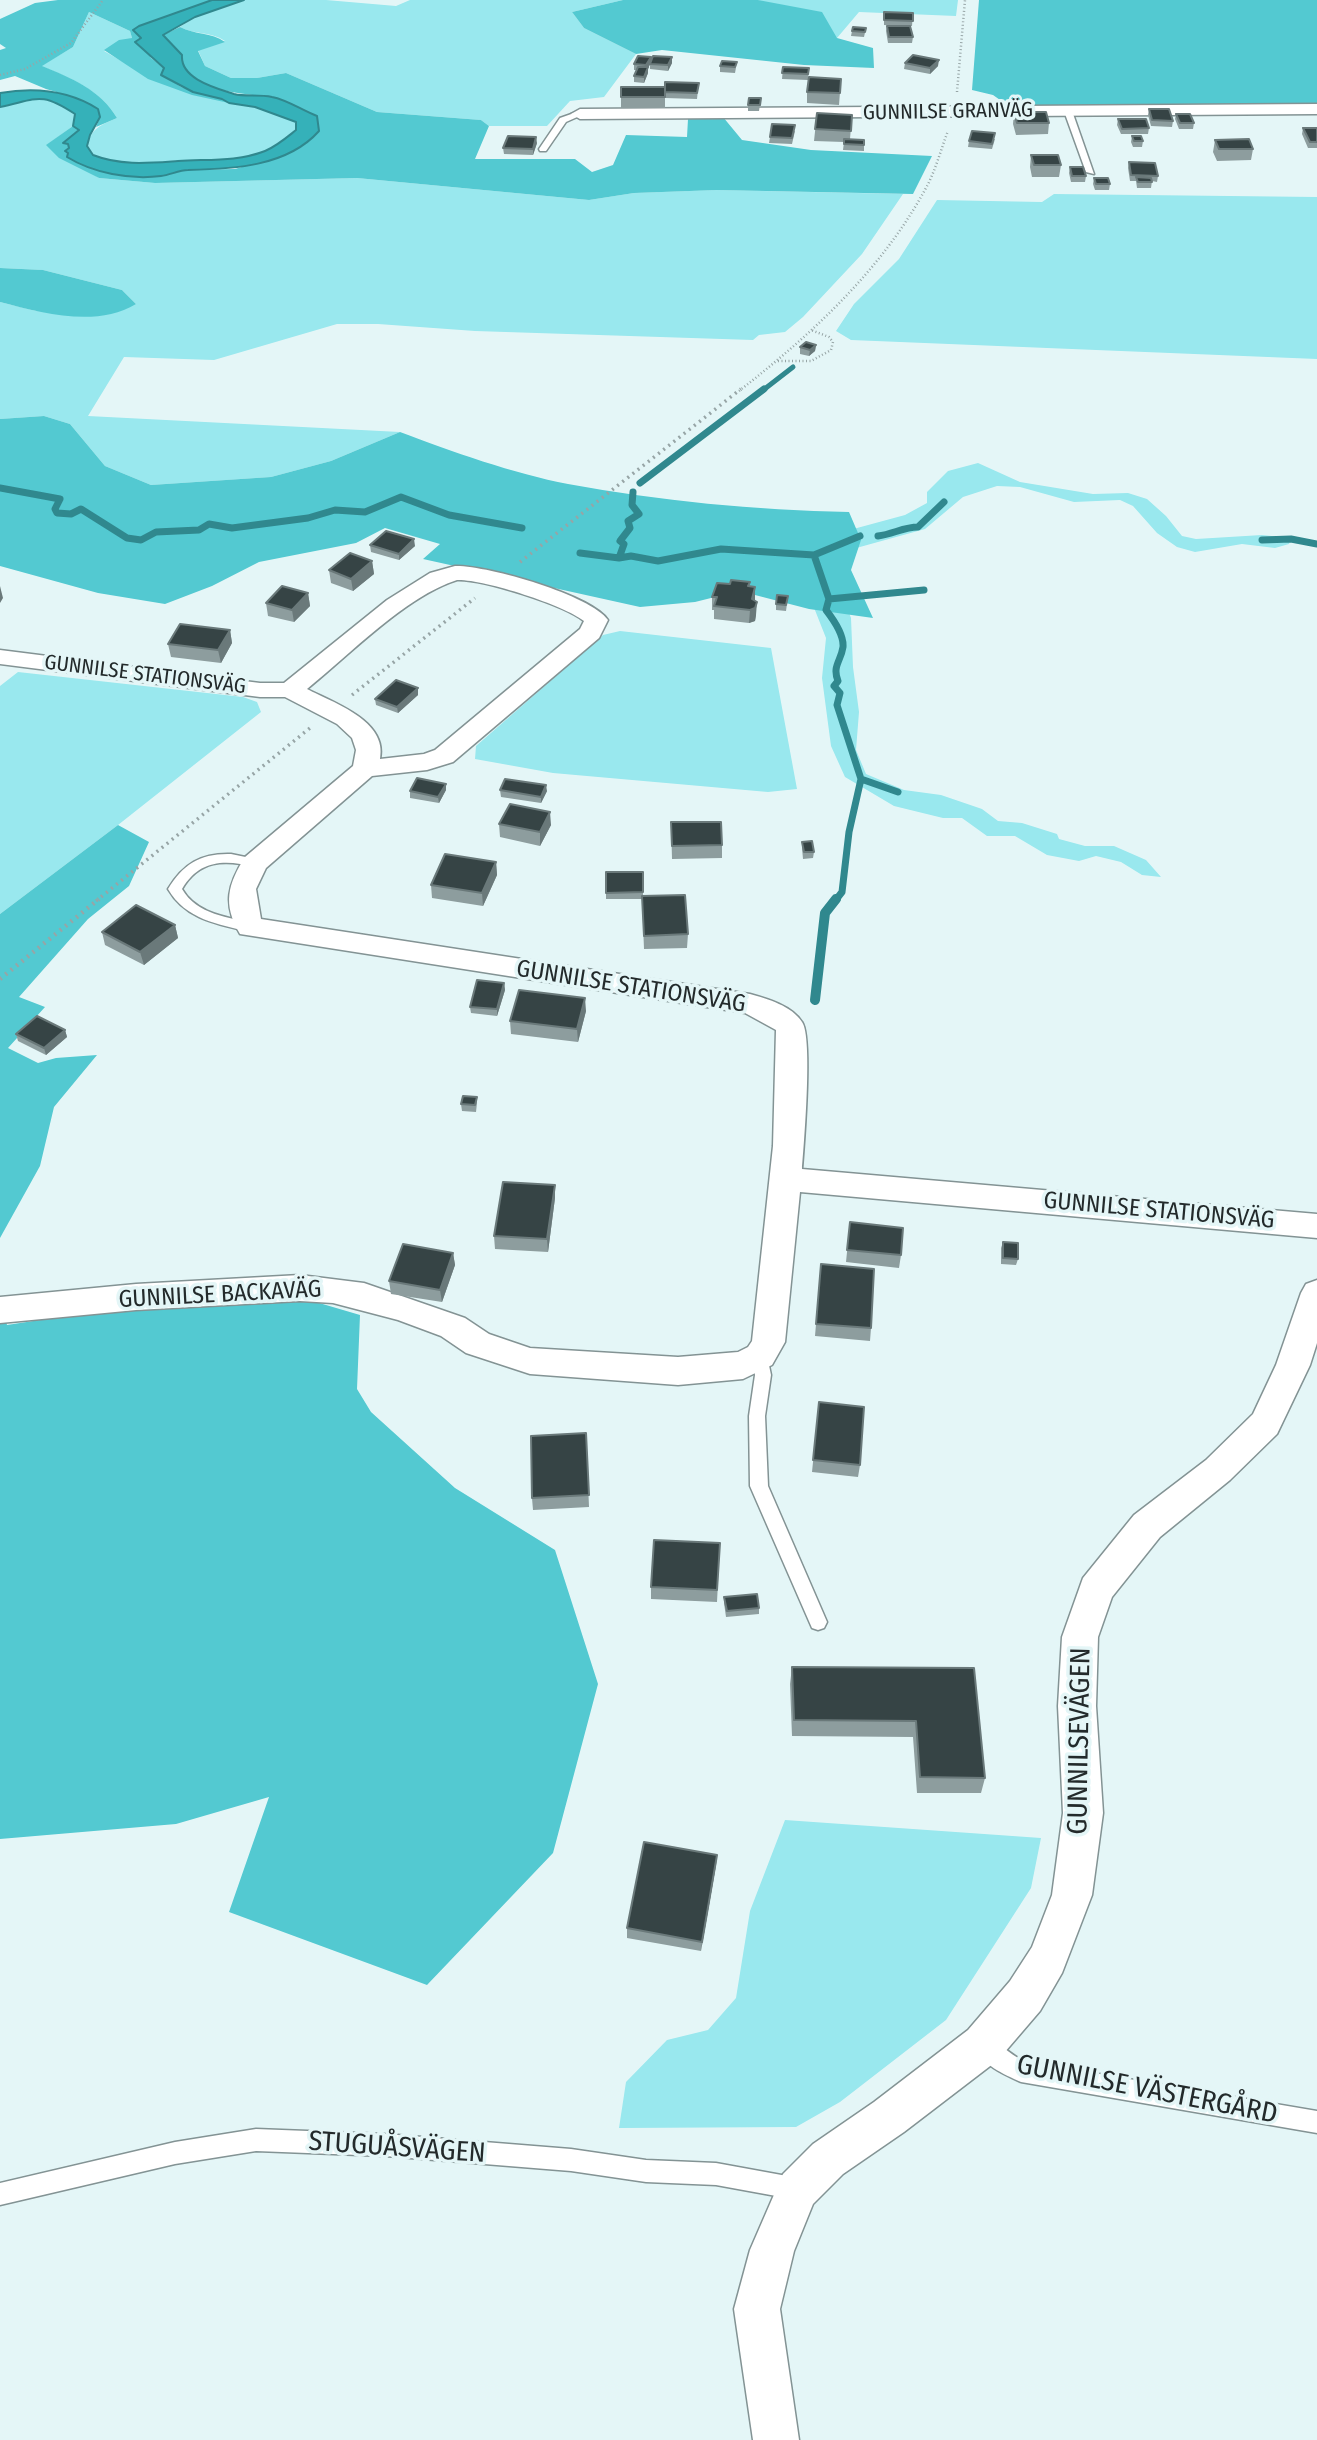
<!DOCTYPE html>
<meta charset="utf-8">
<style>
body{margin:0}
canvas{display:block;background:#e4f6f7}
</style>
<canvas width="1317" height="2440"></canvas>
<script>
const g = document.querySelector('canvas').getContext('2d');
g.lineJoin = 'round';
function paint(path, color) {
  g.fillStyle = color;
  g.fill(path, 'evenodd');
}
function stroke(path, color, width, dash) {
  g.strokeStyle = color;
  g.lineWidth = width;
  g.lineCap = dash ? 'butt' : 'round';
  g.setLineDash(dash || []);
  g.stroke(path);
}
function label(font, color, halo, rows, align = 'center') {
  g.font = font + ' "Fira Sans Condensed",sans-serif';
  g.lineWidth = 7;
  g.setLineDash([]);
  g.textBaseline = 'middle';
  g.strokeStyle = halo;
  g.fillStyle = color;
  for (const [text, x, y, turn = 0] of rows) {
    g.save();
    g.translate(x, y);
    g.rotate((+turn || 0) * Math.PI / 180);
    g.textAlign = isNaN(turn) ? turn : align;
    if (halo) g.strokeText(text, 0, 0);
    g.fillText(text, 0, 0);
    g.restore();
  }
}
paint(new Path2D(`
 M 244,0 L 326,0 L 396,6 L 410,0 L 623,0 L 572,12 L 584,28 L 636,54 L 604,97 L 570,101 L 547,126 L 489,126 L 481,120 L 377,112 L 286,73 L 257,78 L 231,78 L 205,66 L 198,50 L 225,41 C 210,31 195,35 180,27 L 194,17 Z
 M 758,0 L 958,0 L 956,16 L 859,12 L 837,38 Z
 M 89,12 L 130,31 L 132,38 L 104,51 L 125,63 L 229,103 L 255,107 L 296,122 L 296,130 C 286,138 277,146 265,151 C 238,162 207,159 179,161 C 149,162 121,166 93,155 L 87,146 C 91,128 101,125 117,118 C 101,90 70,78 41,66 L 73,47 Z
 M 31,98 L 53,101 L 75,114 L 73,126 L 47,145 L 99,178 L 155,183 L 357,178 L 589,200 L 634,193 L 717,190 L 903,194 L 862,254 L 803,317 L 785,332 L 759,335 L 753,340 L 475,331 L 378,324 L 337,324 L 214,360 L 124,357 L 88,416 L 400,432 L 331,461 L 271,477 L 151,485 L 105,466 L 70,424 L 44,416 L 0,419 L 0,302 L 36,311 L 136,304 L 122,290 L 43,270 L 0,268 L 0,107 Z
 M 1054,194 L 1317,197 L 1317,359 L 851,340 L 836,331 L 854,304 L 899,259 L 937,200 L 1042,202 Z
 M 978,463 L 1020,482 L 1093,494 L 1128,493 L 1147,499 L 1166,516 L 1182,536 L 1196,539 L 1262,535 L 1291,538 L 1289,544 L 1275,548 L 1242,544 L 1195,552 L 1177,547 L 1157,533 L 1133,506 L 1120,500 L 1074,502 L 1020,487 L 997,486 L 963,497 L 925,529 L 849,550 L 838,584 L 851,618 L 853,667 L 859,712 L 856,750 L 866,774 L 904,790 L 941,795 L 982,809 L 998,821 L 1022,823 L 1057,834 L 1059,839 L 1085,846 L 1114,846 L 1146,860 L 1161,877 L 1142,875 L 1121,862 L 1096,856 L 1079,861 L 1047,855 L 1015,836 L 987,836 L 962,818 L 943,818 L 894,806 L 845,777 L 831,746 L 822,678 L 826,638 L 809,595 L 846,531 L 905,515 L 927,503 L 927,492 L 948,471 Z
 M 620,631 L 771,648 L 797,789 L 768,792 L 553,773 L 475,759 L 476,746 L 603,635 Z
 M 18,672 L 243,697 L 257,702 L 261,712 L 118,825 L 0,914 L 0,686 Z
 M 785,1820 L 1041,1838 L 1031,1888 L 946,2020 L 840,2102 L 796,2127 L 619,2128 L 626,2082 L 667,2040 L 708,2030 L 736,1998 L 750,1911 Z`), '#99e8ee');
paint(new Path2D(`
 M 58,0 L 212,0 L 153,21 L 141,38 L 151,58 L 164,68 L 162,75 L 181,87 L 222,99 L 229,103 L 192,95 L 148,79 L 104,50 L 119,40 L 132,38 L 130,31 L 89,12 L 73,47 L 42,66 C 71,78 101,90 117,118 L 96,127 L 100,117 L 93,106 L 79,101 L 77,98 L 46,89 L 15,76 L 0,80 L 0,50 L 6,48 L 0,44 L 0,19 L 35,3 Z
 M 623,0 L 758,0 L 822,12 L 837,38 L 873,48 L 874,68 L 804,65 L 662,50 L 636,54 L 584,28 L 572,12 Z
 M 979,0 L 1317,0 L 1317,105 L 1010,107 L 993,95 L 972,90 Z
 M 180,27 C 195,35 211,32 225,42 L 198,51 L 205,66 L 231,78 L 257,78 L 286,73 L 377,112 L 481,120 L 489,126 L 475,159 L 575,159 L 592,172 L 613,165 L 626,135 L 687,137 L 688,119 L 723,117 L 742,140 L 811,150 L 932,156 L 913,194 L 717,190 L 634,193 L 589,200 L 357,178 L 155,183 L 99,178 L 59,158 L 46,145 L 73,126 L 79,130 L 68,144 L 68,157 L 92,169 L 148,176 L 186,170 L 235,169 L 282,155 L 317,116 C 306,112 296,105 286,102 C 249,89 207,100 181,63 L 182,55 L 163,38 L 163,35 Z
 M 0,268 L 43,270 L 122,290 L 136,304 C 96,328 43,313 0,302 Z
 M 44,416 L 70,424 L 105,466 L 151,485 L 271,477 L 331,461 L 400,432 C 450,451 515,474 568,484 C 660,501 755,510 849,512 L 861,540 L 851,570 L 873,618 L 809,609 L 755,595 L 731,593 L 695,602 L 640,607 L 423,559 L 440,544 L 385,528 L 356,543 L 259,562 L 212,586 L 165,604 L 98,593 L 0,566 L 0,419 Z
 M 118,825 L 149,842 L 129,886 L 88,919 L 19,997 L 45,1007 L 8,1048 L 38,1063 L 56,1058 L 97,1055 L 54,1107 L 40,1166 L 0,1238 L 0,914 Z
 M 292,1295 L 360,1315 L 357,1389 L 371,1412 L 455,1488 L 555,1550 L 598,1684 L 553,1853 L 427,1985 L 229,1912 L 269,1797 L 176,1824 L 0,1839 L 0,1298 L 7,1325 L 86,1313 Z`), '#53c9d1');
const water = new Path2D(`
 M 212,0 L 244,0 L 195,17 L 163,35 L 182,55 C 180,79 216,88 234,94 C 245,97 259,94 272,97 C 288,100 301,110 317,116 L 319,131 C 287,167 232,169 188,170 C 179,170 170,175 161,176 C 130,180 93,173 67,157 L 68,153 L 65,151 L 69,148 L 68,144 L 63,143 L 79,130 L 73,126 L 75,114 C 40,91 38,99 0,107 L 0,93 C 35,87 68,90 98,109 L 100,117 L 90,135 L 87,146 L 93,155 C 121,166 149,163 178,161 C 207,159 237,162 265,151 C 277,146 286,138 296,130 L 296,122 L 255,107 L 229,103 L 222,99 L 193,92 L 161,75 L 164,68 L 135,42 L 141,38 L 133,30 L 139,26 Z`);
paint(water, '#35b1b9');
stroke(water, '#30888e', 2);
stroke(new Path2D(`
 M 762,391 L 793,367`), '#30888e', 5);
stroke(new Path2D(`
 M 640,483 L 764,389
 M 0,488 L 60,499 L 55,509 L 57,513 L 71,514 L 81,509 L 127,538 L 141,540 L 156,532 L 199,530 L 209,524 L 232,528 L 308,518 L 335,510 L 365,512 L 401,497 L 449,515 L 522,528
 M 878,536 C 893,534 904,527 918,527 L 944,502
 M 1262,540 L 1291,539 L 1317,544
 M 580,553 L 619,558 L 631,556 L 658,561 L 721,549 L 814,555 L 860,536
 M 814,555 L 829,599 L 826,610 C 833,619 844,635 843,647 C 841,661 832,666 838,681 L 834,686 L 840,693 L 837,705 L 861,779 L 849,832 L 842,892 L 835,901
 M 619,558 L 624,544 L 620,541 L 630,528 L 628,521 L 639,514 L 632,505 L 633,492
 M 829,599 L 924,590
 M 861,779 L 898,792`), '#30888e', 7);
stroke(new Path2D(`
 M 815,1000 L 825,913 L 836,899`), '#30888e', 10);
const lane = new Path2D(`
 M 1068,108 L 1072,111 L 1094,174 L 1086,172 L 1064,111 Z
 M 577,112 L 584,114 L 566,122 L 546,151 L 540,151 L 539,149 L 560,118 Z
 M 231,854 L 260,860 L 262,863 L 255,867 C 224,859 199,860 182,889 C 197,915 229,917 255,924 L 257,927 L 255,930 L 250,932 C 218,924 186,920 168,889 C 183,864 201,853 231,854 Z
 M 760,1349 L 766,1351 L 771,1375 L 765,1416 L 768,1486 L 827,1622 L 824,1628 L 818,1630 L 812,1628 L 750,1486 L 749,1416 L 755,1375 L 752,1356 L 754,1351 Z
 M 985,2036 C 998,2041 1008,2053 1023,2061 L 1317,2111 L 1317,2133 L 1021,2082 C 1003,2074 982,2065 975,2046 L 978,2039 Z
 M 256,2129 L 385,2134 L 571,2149 L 646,2160 L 716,2163 L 798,2178 L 806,2181 L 809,2189 L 806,2197 L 798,2200 L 716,2185 L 646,2182 L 571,2171 L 385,2156 L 256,2151 L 175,2164 L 0,2205 L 0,2183 L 175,2142 Z`);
const street = new Path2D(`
 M 1317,104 L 1317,114 L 580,119 L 571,114 L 580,109 Z
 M 455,566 C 486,565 591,595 608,620 L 599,638 L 453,762 L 427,770 L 372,776 L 266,868 L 256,889 L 261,919 L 750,994 C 768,999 792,1006 802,1022 C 813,1037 804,1144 802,1169 L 1317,1214 L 1317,1238 L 800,1192 L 785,1342 L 772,1365 L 743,1379 L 678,1385 L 530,1374 L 466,1353 L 441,1336 L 398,1320 L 333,1303 L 300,1301 L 136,1310 L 0,1323 L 0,1297 L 136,1284 L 300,1275 L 364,1283 L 465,1318 L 489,1334 L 530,1348 L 678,1357 L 738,1352 L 748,1347 L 752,1341 L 773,1146 L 776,1030 L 745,1013 L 240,934 C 222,904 228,884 245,857 L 353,766 L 356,750 L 352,738 L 337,724 L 285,697 L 260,697 L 0,664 L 0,650 L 260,683 L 284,683 L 387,600 L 430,573 ZM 457,580 C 483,579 564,605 584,621 L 580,629 L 435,750 L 424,754 L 380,759 C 388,721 334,703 307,689 C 349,655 406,596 457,580 Z
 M 1317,1280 L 1317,1343 L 1310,1365 L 1277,1434 L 1230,1480 L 1160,1537 L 1112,1597 L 1098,1637 L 1096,1706 L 1103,1813 L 1092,1895 L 1062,1973 L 1040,2011 L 998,2060 L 904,2132 L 843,2174 L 813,2204 L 794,2251 L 780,2309 L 799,2440 L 753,2440 L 734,2309 L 750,2250 L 783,2174 L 813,2144 L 874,2102 L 968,2030 L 1010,1981 L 1032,1947 L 1052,1895 L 1063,1813 L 1058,1706 L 1062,1637 L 1083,1578 L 1134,1515 L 1206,1460 L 1253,1414 L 1276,1365 L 1301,1293 L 1306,1284 Z`);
stroke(lane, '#839394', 3);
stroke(street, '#839394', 3);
stroke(new Path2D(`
 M 0,75 L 25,69 L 71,43 L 103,0
 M 957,92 L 965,0
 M 778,361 L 811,361 L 831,350 L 833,342 L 829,337 L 811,330
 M 739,391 C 812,334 883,269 927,186 C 936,169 941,149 948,131`), '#97a5a6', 2.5, [1, 2.5]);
stroke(new Path2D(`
 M 520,562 L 741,389
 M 352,695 L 475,598
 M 96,901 L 310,728`), '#97a5a6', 3.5, [2, 4.5]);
stroke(new Path2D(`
 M 0,979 L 99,899`), '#97a5a6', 4.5, [2, 5]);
paint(lane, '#fff');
paint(street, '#fff');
paint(new Path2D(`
 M 884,12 L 913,13 L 912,26 L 910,26 L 913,37 L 912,43 L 888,43 L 886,31 L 887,26 L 898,26 L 884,25 Z
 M 866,28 L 864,37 L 851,36 L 852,31 Z
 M 651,57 L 651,62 L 672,57 L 672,63 L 668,71 L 650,69 L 650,64 L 648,68 L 648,73 L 644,83 L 634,82 L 634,76 L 637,70 L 634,70 L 634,64 Z
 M 737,62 L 735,73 L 720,72 L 720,66 Z
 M 905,63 L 938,66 L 930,74 L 904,69 Z
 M 783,67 L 809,68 L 808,80 L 782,79 Z
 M 841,79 L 839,105 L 807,103 L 807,92 Z
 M 698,89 L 697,99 L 665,98 L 665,108 L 621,108 L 621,97 Z
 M 761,98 L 759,111 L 748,111 L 748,105 Z
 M 1149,109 L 1173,121 L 1172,127 L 1151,126 L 1148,115 Z
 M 1014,112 L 1049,123 L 1048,134 L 1016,135 L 1013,124 Z
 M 817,113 L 852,115 L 850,139 L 864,140 L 864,151 L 843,150 L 844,142 L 814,141 Z
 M 1176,114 L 1194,123 L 1193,129 L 1179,129 L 1175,119 Z
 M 1118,119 L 1149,128 L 1148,134 L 1121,134 L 1117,125 Z
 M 1303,128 L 1317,128 L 1317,148 L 1308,148 L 1302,134 Z
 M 795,131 L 792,144 L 769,143 L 770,137 Z
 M 1132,136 L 1143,141 L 1142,147 L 1133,147 L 1131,142 Z
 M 995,139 L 992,149 L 968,147 L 969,141 Z
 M 1215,140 L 1253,149 L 1251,160 L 1217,161 L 1213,152 Z
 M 537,143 L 533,155 L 504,154 L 503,148 Z
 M 1031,155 L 1061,165 L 1059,177 L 1032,177 L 1030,167 Z
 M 1129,162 L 1158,176 L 1157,182 L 1152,181 L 1151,188 L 1137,188 L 1136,181 L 1130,181 L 1128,168 Z
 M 1070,167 L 1086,176 L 1085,182 L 1071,182 L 1069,173 Z
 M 1094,178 L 1110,184 L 1109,190 L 1095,190 L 1093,184 Z
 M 816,345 L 815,351 L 809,356 L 800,354 L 800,347 Z
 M 370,545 L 415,546 L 399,560 L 371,552 Z
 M 372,561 L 374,574 L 353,591 L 331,583 L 329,570 Z
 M 750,582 L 749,586 L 755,601 L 756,615 L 755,621 L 749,623 L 714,619 L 714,610 L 712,610 L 712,597 L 730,584 Z
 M 308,593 L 310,606 L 294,622 L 268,616 L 266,603 Z
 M 788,596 L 786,611 L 776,610 L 776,604 Z
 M 230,630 L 232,643 L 221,663 L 171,657 L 168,644 Z
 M 418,688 L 418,695 L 398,713 L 376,705 L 375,699 Z
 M 446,784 L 446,790 L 439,803 L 410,798 L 410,791 Z
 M 500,790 L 547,791 L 541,803 L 501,797 Z
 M 671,822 L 722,845 L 722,858 L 672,859 Z
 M 499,824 L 551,825 L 540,846 L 500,837 Z
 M 802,842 L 814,852 L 813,858 L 803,859 L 802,848 Z
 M 496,862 L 497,875 L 483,906 L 432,898 L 431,885 Z
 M 606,872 L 643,872 L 643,896 L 688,934 L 687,948 L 644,949 L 642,899 L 606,899 Z
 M 175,925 L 178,938 L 144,965 L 105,945 L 102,932 Z
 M 504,983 L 505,990 L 497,1016 L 471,1013 L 470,1007 Z
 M 586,1011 L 578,1042 L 511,1034 L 510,1021 Z
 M 65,1030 L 67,1037 L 46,1055 L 18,1041 L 16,1034 Z
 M 477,1097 L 477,1103 L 476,1112 L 462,1111 L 461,1104 Z
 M 555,1198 L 548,1252 L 495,1249 L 494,1236 Z
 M 850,1222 L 901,1255 L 899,1268 L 846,1262 Z
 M 1003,1242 L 1018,1259 L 1016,1265 L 1001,1264 L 1001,1248 Z
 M 453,1253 L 455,1265 L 442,1302 L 391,1294 L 389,1281 Z
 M 821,1264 L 871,1328 L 870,1341 L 815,1336 Z
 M 819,1402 L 860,1465 L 858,1477 L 812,1472 Z
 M 586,1433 L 589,1507 L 533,1510 L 532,1498 Z
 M 720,1543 L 717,1602 L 651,1599 L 651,1587 Z
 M 724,1597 L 759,1608 L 759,1614 L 726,1617 L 724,1603 Z
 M 792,1667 L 974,1668 L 985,1778 L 981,1793 L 917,1793 L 913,1737 L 792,1736 L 790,1684 Z
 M 717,1855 L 716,1865 L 701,1951 L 627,1938 L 627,1928 Z`), '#8d9d9e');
paint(new Path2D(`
 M 651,57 L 651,63 L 648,68 L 648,73 L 644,83 L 644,77 L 646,71 L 646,65 Z
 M 672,57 L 672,63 L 668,71 L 668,65 Z
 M 939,60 L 938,66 L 930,74 L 930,68 Z
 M 536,137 L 537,143 L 533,155 L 533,149 Z
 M 816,345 L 815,351 L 809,356 L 810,350 Z
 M 414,539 L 415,546 L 399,560 L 399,554 Z
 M 372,561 L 374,574 L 353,591 L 351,579 Z
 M 0,586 L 3,598 L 0,603 Z
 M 755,587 L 755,600 L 753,609 L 757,602 L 756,615 L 755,621 L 749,623 L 750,610 Z
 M 308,593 L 310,606 L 294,622 L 292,610 Z
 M 230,630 L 232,643 L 221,663 L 218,650 Z
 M 418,688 L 418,695 L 398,713 L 397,707 Z
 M 446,784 L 446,790 L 439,803 L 438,797 Z
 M 546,785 L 547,791 L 541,803 L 541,797 Z
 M 550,812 L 551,825 L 540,846 L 540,832 Z
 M 496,862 L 497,875 L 483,906 L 482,893 Z
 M 175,925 L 178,938 L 144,965 L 140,952 Z
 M 504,983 L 505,990 L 497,1016 L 497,1009 Z
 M 585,998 L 586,1011 L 578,1042 L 577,1029 Z
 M 65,1030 L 67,1037 L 46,1055 L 44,1048 Z
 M 555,1185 L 555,1198 L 548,1252 L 547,1239 Z
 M 453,1253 L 455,1265 L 442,1302 L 440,1290 Z
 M 717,1855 L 716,1865 L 701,1951 L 702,1942 Z`), '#6a797a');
const building = new Path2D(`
 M 884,12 L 913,13 L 913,21 L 884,20 Z
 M 887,26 L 910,26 L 913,37 L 889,37 Z
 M 853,27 L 866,28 L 865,32 L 852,31 Z
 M 913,55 L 939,60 L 930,68 L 905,63 Z
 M 638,56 L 651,57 L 646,65 L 634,64 Z
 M 653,56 L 672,57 L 668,65 L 650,64 Z
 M 722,61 L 737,62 L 735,67 L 720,66 Z
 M 638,67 L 648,67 L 644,77 L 634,76 Z
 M 783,67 L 809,68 L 808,74 L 782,73 Z
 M 809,77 L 841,79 L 840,93 L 807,92 Z
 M 665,82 L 699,83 L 697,93 L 665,92 Z
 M 621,87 L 665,87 L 665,97 L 621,97 Z
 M 749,98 L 761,98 L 760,105 L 748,105 Z
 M 1149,109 L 1169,109 L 1173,121 L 1152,120 Z
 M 1014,112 L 1046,112 L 1049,123 L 1017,123 Z
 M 817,113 L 852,115 L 851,131 L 815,129 Z
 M 1176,114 L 1190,114 L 1194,123 L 1180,123 Z
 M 1118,119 L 1146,119 L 1149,128 L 1122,129 Z
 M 772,124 L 795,125 L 792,138 L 770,137 Z
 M 1303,128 L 1317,128 L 1317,142 L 1310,142 Z
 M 972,131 L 995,133 L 992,144 L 969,141 Z
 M 508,136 L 536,137 L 533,149 L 503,148 Z
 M 1132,136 L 1141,136 L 1143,141 L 1134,141 Z
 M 844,139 L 864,140 L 864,145 L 844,144 Z
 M 1249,139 L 1253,149 L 1219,149 L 1215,140 Z
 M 1031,155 L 1058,155 L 1061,165 L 1034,165 Z
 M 1129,162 L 1155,163 L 1158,176 L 1131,175 Z
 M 1070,167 L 1083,167 L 1086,176 L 1072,176 Z
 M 1136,177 L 1151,178 L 1152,182 L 1138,182 Z
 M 1094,178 L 1108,178 L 1110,184 L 1096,184 Z
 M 806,342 L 816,345 L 810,350 L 800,347 Z
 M 386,531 L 414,539 L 399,554 L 370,545 Z
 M 350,553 L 372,561 L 351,579 L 329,570 Z
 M 731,580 L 750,582 L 748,586 L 755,587 L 752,599 L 757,602 L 755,608 L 750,610 L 714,606 L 717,597 L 712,597 L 717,583 L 730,584 Z
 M 282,586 L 308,593 L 292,610 L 266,603 Z
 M 777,595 L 788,596 L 786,605 L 776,604 Z
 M 180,624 L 230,630 L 218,650 L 168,644 Z
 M 396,680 L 418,688 L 397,707 L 375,699 Z
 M 417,778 L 446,784 L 438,797 L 410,791 Z
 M 505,779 L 546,785 L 541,797 L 500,790 Z
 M 510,804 L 550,812 L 540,832 L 499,824 Z
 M 671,822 L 721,822 L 722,845 L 672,846 Z
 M 812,841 L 814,852 L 804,852 L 802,842 Z
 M 445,854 L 496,862 L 482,893 L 431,885 Z
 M 606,872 L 643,872 L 643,892 L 606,893 Z
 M 685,895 L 688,934 L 644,936 L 642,896 Z
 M 136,905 L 175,925 L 140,952 L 102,932 Z
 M 477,980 L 504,983 L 497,1009 L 470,1007 Z
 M 519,990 L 585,998 L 577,1029 L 510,1021 Z
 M 37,1016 L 65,1030 L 44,1048 L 16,1034 Z
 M 463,1096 L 477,1097 L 475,1105 L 461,1104 Z
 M 503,1182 L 555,1185 L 547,1239 L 494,1236 Z
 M 850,1222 L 903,1228 L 901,1255 L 847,1250 Z
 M 1003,1242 L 1018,1243 L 1018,1259 L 1003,1258 Z
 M 403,1244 L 453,1253 L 440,1290 L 389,1281 Z
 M 821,1264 L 874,1269 L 871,1328 L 816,1324 Z
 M 819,1402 L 864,1407 L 860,1465 L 813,1460 Z
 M 586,1433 L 589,1495 L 532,1498 L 531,1436 Z
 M 654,1540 L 720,1543 L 717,1590 L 651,1587 Z
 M 757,1594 L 759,1608 L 727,1611 L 724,1597 Z
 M 792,1667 L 974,1668 L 985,1778 L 920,1777 L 916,1721 L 794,1720 Z
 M 644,1842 L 717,1855 L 702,1942 L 627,1928 Z`);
paint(building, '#364445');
stroke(building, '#6a797a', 2);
label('21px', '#232a2b', '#e4f6f7', [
 ["GUNNILSE GRANVÄG",948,112,-1],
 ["GUNNILSE STATIONSVÄG",145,675,7]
]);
label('24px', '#232a2b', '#e4f6f7', [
 ["GUNNILSE STATIONSVÄG",631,987,9],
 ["GUNNILSE STATIONSVÄG",1159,1211,5],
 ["GUNNILSE BACKAVÄG",220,1295,-3]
]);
label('28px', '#232a2b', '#e4f6f7', [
 ["GUNNILSEVÄGEN",1080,1741,-89],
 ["GUNNILSE VÄSTERGÅRD",1147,2090,11],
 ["STUGUÅSVÄGEN",397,2148,4]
]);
</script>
